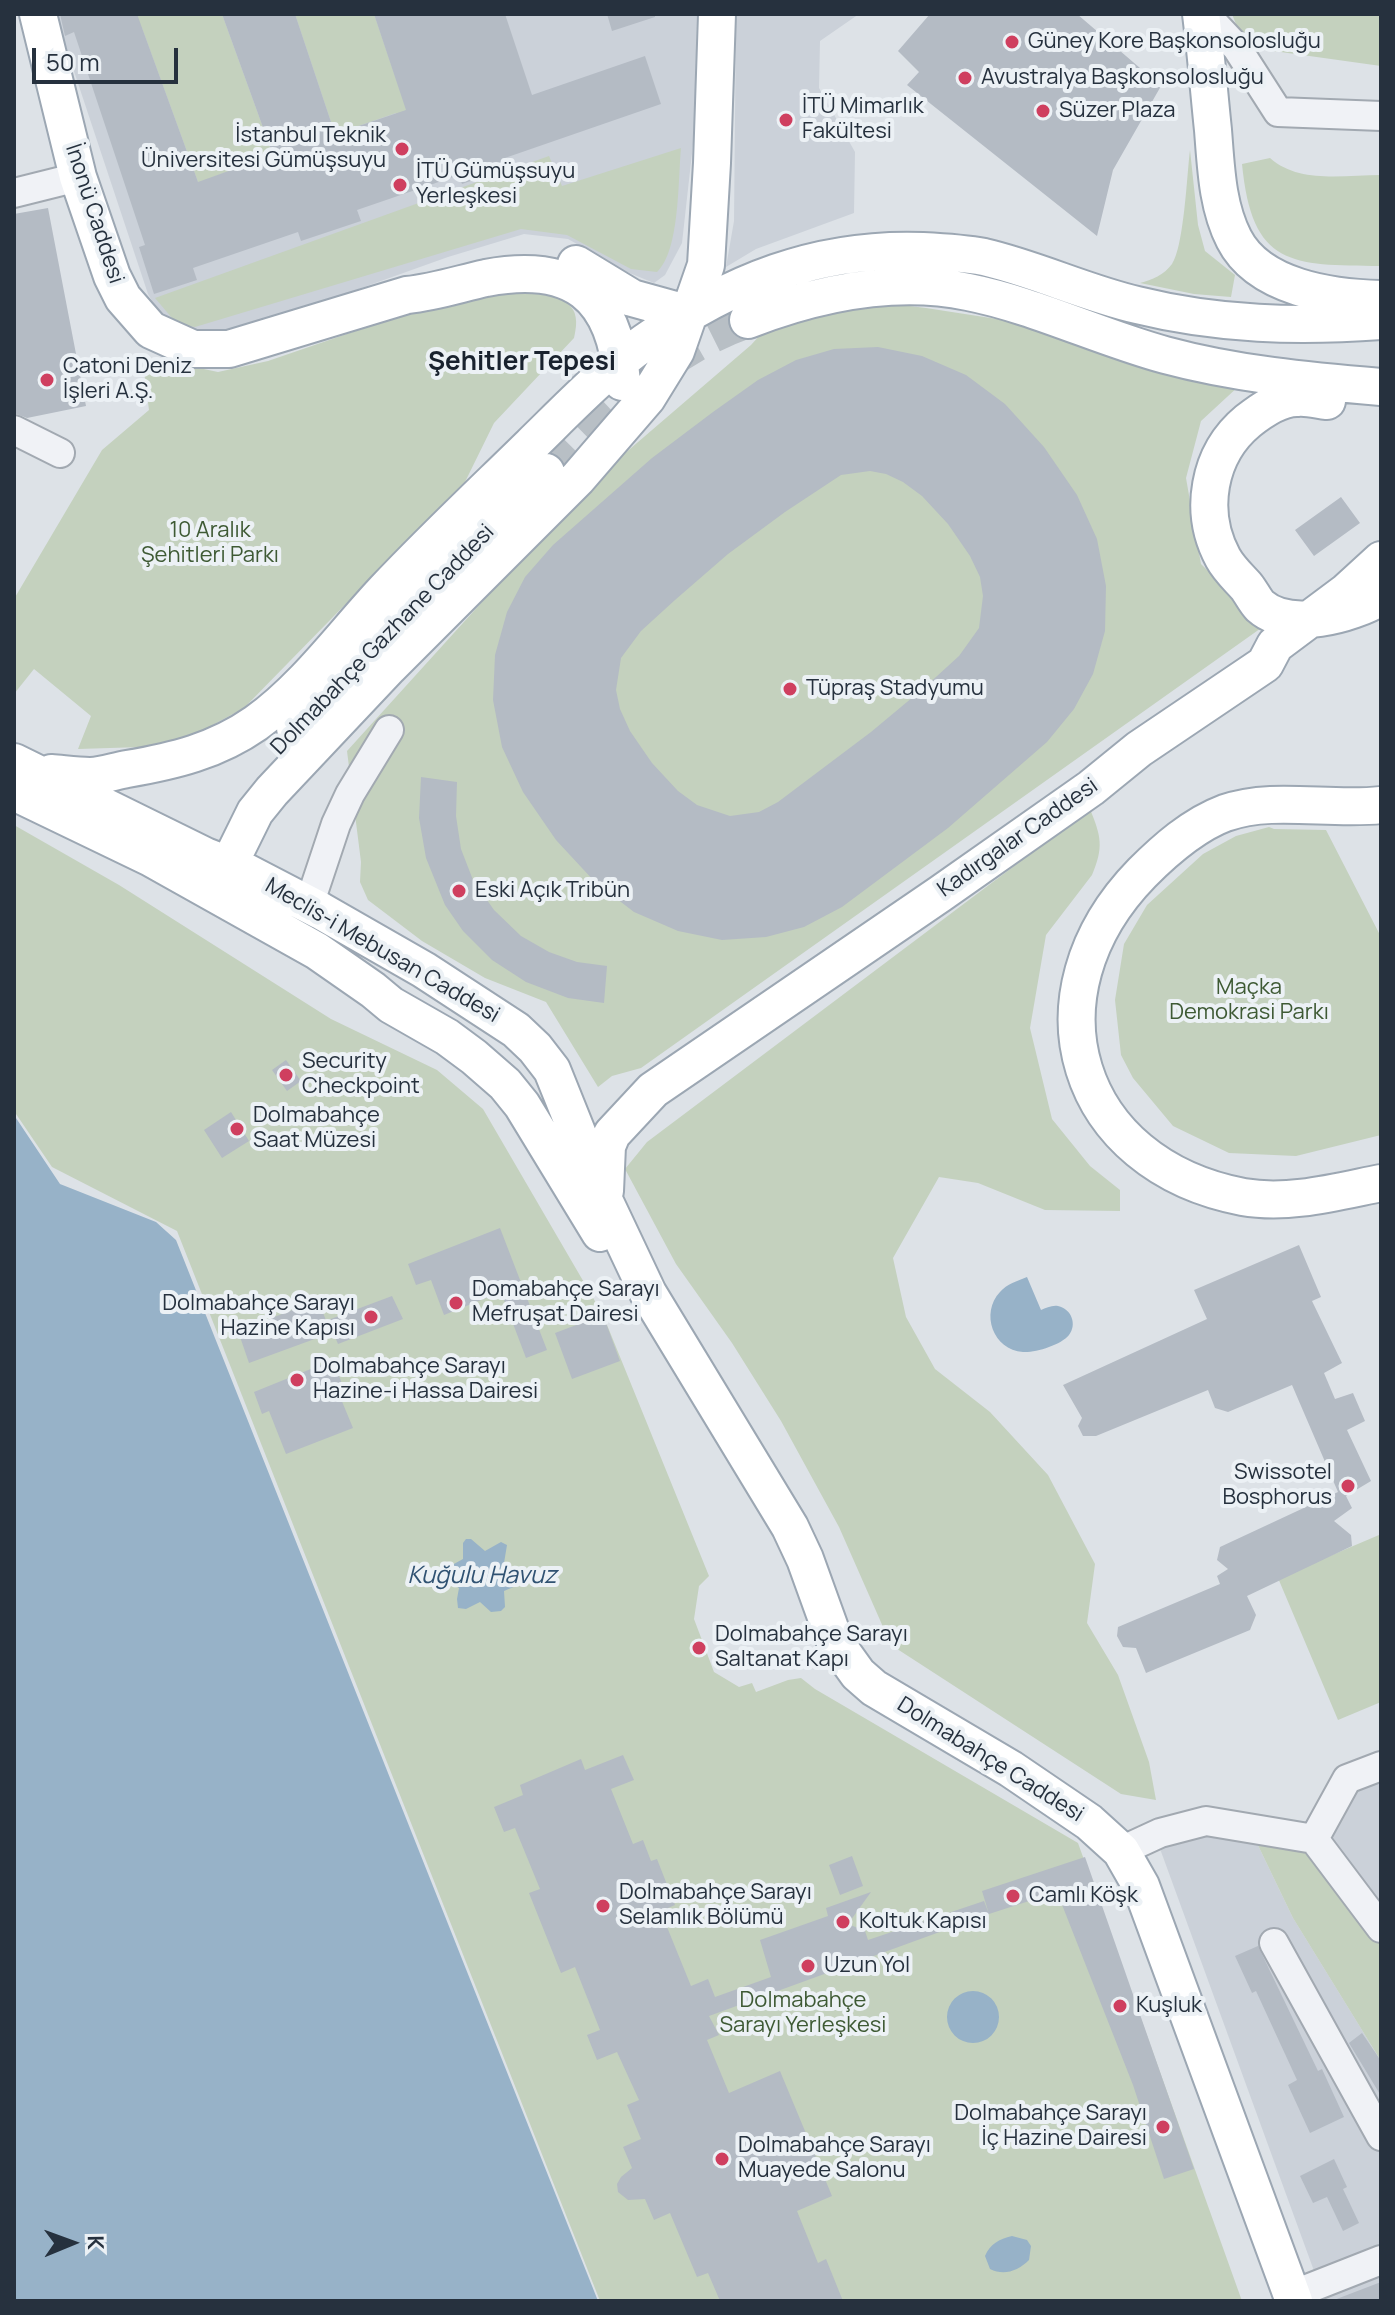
<!DOCTYPE html>
<meta charset="utf-8">
<style>
body{margin:0}
#map{position:relative;width:1395px;height:2315px;overflow:hidden;background:#dde2e7;font-family:Manrope,sans-serif}
canvas{display:block}
.frame{position:absolute;inset:0;border:16px solid #26313e;pointer-events:none}
.north{position:absolute;left:32px;top:2203px;width:80px;height:80px;-webkit-text-stroke:6px #ecf1f5;paint-order:stroke;rotate:89deg;font-size:22px;font-weight:700;line-height:32px;text-align:center;color:#26313e}
.north::after{content:'';display:block;margin:auto;width:28px;height:36px;background:#26313e;clip-path:polygon(50% 0,100% 100%,50% 72%,0 100%)}
.scale{position:absolute;left:32px;top:48px;width:146px;height:36px;box-sizing:border-box;border:4px solid #26313e;border-top:0;padding-left:10px;font-size:24px;line-height:28px;white-space:nowrap;color:#26313e;-webkit-text-stroke:6px #ecf1f5;paint-order:stroke}
</style>
<div id="map">
<canvas width="1395" height="2315"></canvas>
<div class="frame"></div>
<div class="north">K</div>
<div class="scale">50 m</div>
</div>
<script>
const g = document.querySelector('canvas').getContext('2d');
g.lineJoin = 'round';
function paint(path, color) {
  g.fillStyle = color;
  g.fill(path, 'evenodd');
}
function stroke(path, color, width, dash) {
  g.strokeStyle = color;
  g.lineWidth = width;
  g.lineCap = dash ? 'butt' : 'round';
  g.setLineDash(dash || []);
  g.stroke(path);
}
function label(font, color, halo, rows, align = 'center') {
  g.font = font + ' Manrope,sans-serif';
  g.lineWidth = 8;
  g.setLineDash([]);
  g.textBaseline = 'middle';
  g.strokeStyle = halo;
  g.fillStyle = color;
  for (const [text, x, y, turn = 0] of rows) {
    g.save();
    g.translate(x, y);
    g.rotate((+turn || 0) * Math.PI / 180);
    g.textAlign = isNaN(turn) ? turn : align;
    if (halo) g.strokeText(text, 0, 0);
    g.fillText(text, 0, 0);
    g.restore();
  }
}
paint(new Path2D(`
 M 55,14 L 697,14 L 694,135 L 682,243 L 665,275 L 654,283 L 627,272 L 568,239 L 524,234 L 448,257 L 255,326 L 209,337 L 161,316 L 148,294 Z
 M 736,14 L 859,14 L 820,41 L 819,88 L 855,152 L 854,213 L 756,249 L 726,267 L 734,221 Z
 M 1381,1775 L 1381,1917 L 1325,1838 L 1351,1787 Z
 M 1206,1828 L 1254,1837 L 1293,1918 L 1381,2061 L 1381,2301 L 1325,2301 L 1159,1846 Z`), '#cbd1d9');
paint(new Path2D(`
 M 133,14 L 222,14 L 273,155 L 213,177 L 210,215 L 142,28 Z
 M 295,14 L 374,14 L 416,138 L 406,141 L 396,113 L 335,134 Z
 M 1232,14 L 1381,14 L 1381,66 L 1245,47 Z
 M 681,148 C 678,180 680,251 657,272 L 631,269 L 567,235 L 521,229 L 195,327 L 177,324 L 155,298 L 549,156 L 562,186 Z
 M 1190,150 L 1198,225 L 1205,251 L 1235,275 L 1231,297 L 1194,294 L 1140,283 C 1152,280 1164,275 1172,264 C 1184,247 1187,174 1190,150 Z
 M 1270,158 C 1299,184 1344,175 1381,175 L 1381,266 C 1291,265 1252,267 1242,164 Z
 M 536,290 C 564,300 583,303 574,338 L 494,423 L 465,482 L 244,708 L 174,746 L 78,749 L 91,716 L 34,669 L 14,694 L 14,599 L 102,450 L 149,410 L 143,364 L 151,358 L 218,372 L 268,361 L 411,312 L 501,292 Z
 M 852,299 L 926,308 L 1010,321 L 1240,385 L 1201,421 L 1186,478 L 1201,564 L 1264,626 L 641,1068 L 612,1076 L 598,1087 L 546,1002 L 485,978 L 422,941 L 368,900 L 360,882 L 361,862 L 347,751 L 588,485 L 751,345 L 772,322 Z
 M 1090,809 C 1101,836 1104,847 1092,875 L 1046,935 L 1030,1028 L 1052,1119 L 1090,1166 L 1120,1190 L 1120,1211 L 1045,1210 L 978,1183 L 939,1177 L 893,1258 L 906,1317 L 935,1369 L 990,1412 L 1048,1475 L 1095,1564 L 1087,1623 L 1118,1675 L 1149,1762 L 1156,1800 L 1121,1794 L 891,1645 L 839,1527 L 781,1421 L 732,1343 L 676,1264 L 625,1169 L 647,1142 Z
 M 14,825 L 119,885 L 331,1019 L 437,1070 L 483,1109 L 603,1315 L 709,1576 L 699,1586 L 694,1619 L 714,1672 L 739,1687 L 752,1683 L 756,1692 L 788,1680 L 801,1678 L 815,1689 L 1078,1843 L 1242,2301 L 600,2301 L 177,1231 L 52,1167 L 14,1111 Z
 M 1269,827 L 1274,829 L 1326,830 L 1381,937 L 1381,1135 L 1296,1156 L 1229,1153 L 1173,1126 L 1133,1078 L 1121,1055 L 1115,1000 L 1124,944 L 1147,905 L 1203,854 L 1236,836 Z
 M 1379,1535 L 1381,1702 L 1338,1720 L 1278,1578 Z
 M 1254,1837 L 1308,1850 L 1381,1939 L 1381,2061 L 1293,1918 Z`), '#c4d1be');
paint(new Path2D(`
 M 14,1115 L 60,1184 L 156,1222 L 176,1240 L 598,2301 L 14,2301 Z
 M 1027,1277 L 1041,1310 C 1046,1308 1052,1305 1058,1306 C 1072,1309 1077,1325 1069,1335 C 1061,1345 1035,1353 1023,1352 C 993,1350 980,1313 1000,1292 C 1007,1284 1017,1281 1027,1277 Z
 M 466,1539 L 471,1539 L 485,1551 L 501,1542 L 507,1545 L 504,1563 L 518,1571 L 521,1578 L 518,1585 L 504,1591 L 505,1607 L 501,1611 L 491,1612 L 480,1602 L 466,1609 L 458,1608 L 457,1599 L 459,1588 L 445,1578 L 443,1570 L 463,1559 L 463,1543 Z
 M947 2017a26 26 0 1 1 52 0a26 26 0 1 1-52 0Z
 M 1012,2236 L 1027,2240 L 1031,2246 L 1029,2260 C 1018,2271 1004,2276 990,2269 L 985,2256 C 990,2244 999,2239 1012,2236 Z`), '#97b2c8');
paint(new Path2D(`
 M 60,14 L 137,14 L 198,182 L 273,155 L 222,14 L 295,14 L 335,134 L 406,110 L 374,14 L 505,14 L 532,95 L 645,56 L 661,104 L 502,159 L 505,169 L 462,184 L 459,175 L 357,210 L 361,221 L 301,241 L 298,232 L 193,268 L 197,280 L 154,294 L 139,247 L 145,245 L 74,32 L 65,36 Z
 M 607,14 L 655,14 L 655,17 L 612,31 Z
 M 930,14 L 1077,14 L 1161,86 L 1113,170 L 1097,236 L 907,85 L 919,72 L 898,51 Z
 M 48,208 L 86,406 L 27,418 L 14,413 L 14,214 Z
 M 878,347 L 922,356 L 966,375 L 1005,404 L 1044,447 L 1077,495 L 1097,539 L 1106,586 L 1105,631 L 1093,674 L 1074,709 L 1047,742 L 948,828 L 842,907 L 804,927 L 766,937 L 722,940 L 678,931 L 634,912 L 595,882 L 556,840 L 523,792 L 502,747 L 493,700 L 495,655 L 507,612 L 525,577 L 553,545 L 652,458 L 713,412 L 758,380 L 796,360 L 834,349 ZM 870,471 L 886,474 L 903,482 L 922,496 L 948,524 L 970,556 L 980,577 L 983,596 L 979,628 L 959,656 L 925,687 L 871,732 L 778,802 L 759,812 L 730,816 L 697,805 L 678,791 L 652,763 L 630,731 L 620,709 L 616,690 L 621,658 L 641,631 L 675,600 L 728,554 L 785,512 L 841,475 Z
 M 1341,497 L 1360,523 L 1314,556 L 1295,530 Z
 M 421,777 L 457,782 L 456,816 L 461,849 L 473,880 L 494,910 L 521,936 L 549,952 L 577,962 L 607,966 L 604,1003 L 568,998 L 526,982 L 492,960 L 463,931 L 445,905 L 426,858 L 419,818 Z
 M 286,1060 L 301,1081 L 287,1091 L 272,1070 Z
 M 231,1112 L 249,1141 L 222,1158 L 204,1130 Z
 M 500,1228 L 547,1350 L 526,1358 L 501,1292 L 444,1315 L 431,1280 L 416,1285 L 408,1264 Z
 M 1299,1245 L 1321,1297 L 1312,1301 L 1342,1363 L 1324,1373 L 1335,1399 L 1353,1393 L 1365,1421 L 1347,1430 L 1371,1481 L 1346,1496 L 1352,1508 L 1334,1521 L 1351,1535 L 1352,1546 L 1247,1596 L 1256,1615 L 1250,1630 L 1146,1673 L 1136,1648 L 1123,1647 L 1117,1636 L 1118,1627 L 1220,1584 L 1217,1576 L 1228,1569 L 1217,1560 L 1220,1547 L 1338,1492 L 1292,1385 L 1228,1412 L 1215,1408 L 1208,1390 L 1096,1436 L 1083,1436 L 1078,1426 L 1082,1418 L 1063,1385 L 1207,1319 L 1194,1290 Z
 M 392,1296 L 403,1319 L 338,1344 L 328,1320 Z
 M 318,1300 L 331,1333 L 249,1363 L 238,1331 Z
 M 603,1315 L 620,1361 L 572,1379 L 555,1333 Z
 M 333,1360 L 347,1397 L 341,1399 L 353,1428 L 286,1454 L 269,1411 L 262,1414 L 254,1392 Z
 M 623,1755 L 634,1780 L 611,1789 L 633,1844 L 643,1840 L 651,1861 L 657,1859 L 675,1905 L 668,1908 L 675,1924 L 667,1927 L 691,1986 L 708,1979 L 715,1997 L 771,1977 L 760,1940 L 828,1916 L 826,1908 L 871,1892 L 848,1924 L 865,1931 L 868,1940 L 984,1901 L 989,1914 L 709,2016 L 719,2035 L 707,2040 L 729,2093 L 780,2071 L 832,2196 L 797,2211 L 818,2263 L 826,2259 L 843,2301 L 720,2301 L 708,2273 L 697,2277 L 670,2213 L 654,2220 L 645,2199 L 628,2200 L 618,2192 L 617,2184 L 621,2177 L 632,2168 L 623,2147 L 641,2139 L 627,2105 L 639,2100 L 617,2052 L 597,2060 L 587,2035 L 600,2030 L 575,1967 L 561,1973 L 529,1893 L 540,1889 L 515,1828 L 504,1832 L 494,1807 L 523,1795 L 520,1785 L 581,1759 L 585,1770 Z
 M 852,1856 L 863,1886 L 840,1895 L 829,1865 Z
 M 1085,1857 L 1194,2169 L 1164,2179 L 1133,2085 L 1057,1892 L 989,1914 L 982,1891 Z
 M 1258,1946 L 1318,2071 L 1322,2069 L 1344,2117 L 1310,2133 L 1288,2085 L 1297,2080 L 1256,1991 L 1252,1993 L 1235,1956 Z
 M 1362,2033 L 1381,2061 L 1381,2096 L 1349,2043 Z
 M 1334,2159 L 1347,2187 L 1343,2189 L 1359,2223 L 1343,2231 L 1327,2197 L 1313,2203 L 1300,2176 Z
 M 1381,2282 L 1381,2301 L 1334,2301 L 1334,2300 Z`), '#b4bbc4');
stroke(new Path2D(`
 M 546,472 C 605,412 666,348 748,320`), '#b8bfc5', 36, [36, 18]);
const minor = new Path2D(`
 M 1205,14 L 1237,48 L 1278,112 L 1381,116
 M 14,193 L 78,177
 M 14,430 L 60,453
 M 309,905 L 336,824 L 350,794 L 389,730
 M 1314,1839 L 1381,1928
 M 1314,1839 L 1347,1779 L 1381,1766
 M 1121,1851 L 1160,1833 L 1206,1821 L 1314,1839
 M 1274,1943 L 1381,2136
 M 1292,2295 L 1381,2260`);
const major = new Path2D(`
 M 38,14 L 78,177 L 112,276 L 123,298 L 151,330 L 193,349 L 229,349 L 407,295 C 435,292 459,284 486,278 C 572,262 615,294 622,382
 M 1201,14 C 1206,53 1209,92 1213,130 C 1216,167 1217,206 1234,239 C 1259,288 1332,298 1381,299
 M 576,264 L 632,298 L 690,314
 M 748,320 C 818,293 893,277 968,292 C 1034,305 1099,337 1165,355 C 1235,374 1309,381 1381,387
 M 1327,401 C 1318,400 1307,397 1297,398 C 1279,398 1262,410 1248,421 C 1208,454 1198,512 1223,558 C 1229,569 1238,577 1246,586 C 1251,592 1255,601 1260,606 C 1289,632 1351,615 1381,597
 M 295,728 L 546,472
 M 14,762 L 205,856 L 246,872 L 321,911 L 424,970 L 516,1030 L 535,1048 L 552,1070 L 605,1202 L 648,1293 L 790,1527 L 805,1559 L 835,1642 L 858,1674 L 874,1688 L 1011,1769 L 1089,1822 L 1121,1851 L 1141,1886 L 1294,2301
 M 51,773 C 64,774 77,776 90,776 C 102,776 115,771 127,769 C 174,761 216,751 256,723 C 305,688 343,635 384,591 C 431,541 482,493 531,445 C 567,410 603,372 645,342 C 730,282 817,247 923,251 C 943,252 963,253 984,257 C 1036,269 1085,293 1137,305 C 1218,325 1298,327 1381,321
 M 14,792 L 151,858 L 317,951 L 373,990 L 391,1005 L 447,1037 L 474,1057 L 505,1084 L 522,1105 L 600,1233
 M 1381,805 C 1329,811 1274,796 1225,813 C 1193,825 1165,850 1142,873 C 1022,996 1074,1165 1243,1197 C 1289,1205 1336,1192 1381,1183
 M 215,893 L 255,812 L 272,791 L 389,667 L 578,478 L 647,398 L 676,351 L 706,265 L 712,163 L 717,14
 M 605,1191 L 607,1146 L 612,1134 L 653,1090 L 940,894 L 1091,788 L 1139,749 L 1265,664 L 1275,645 L 1346,592 L 1381,560`);
stroke(minor, '#a2a9b1', 32);
stroke(major, '#9ca7b3', 40);
stroke(minor, '#f0f2f6', 28);
stroke(major, '#fff', 36);
for (const [x, y, r, color] of [
 [1012,42,8,"#cf3f5f"],
 [965,78,8,"#cf3f5f"],
 [1043,111,8,"#cf3f5f"],
 [786,120,8,"#cf3f5f"],
 [402,149,8,"#cf3f5f"],
 [400,185,8,"#cf3f5f"],
 [47,380,8,"#cf3f5f"],
 [790,689,8,"#cf3f5f"],
 [459,891,8,"#cf3f5f"],
 [286,1075,8,"#cf3f5f"],
 [237,1129,8,"#cf3f5f"],
 [456,1303,8,"#cf3f5f"],
 [371,1317,8,"#cf3f5f"],
 [297,1380,8,"#cf3f5f"],
 [1348,1486,8,"#cf3f5f"],
 [699,1648,8,"#cf3f5f"],
 [1013,1896,8,"#cf3f5f"],
 [603,1906,8,"#cf3f5f"],
 [843,1922,8,"#cf3f5f"],
 [808,1966,8,"#cf3f5f"],
 [1120,2006,8,"#cf3f5f"],
 [1163,2127,8,"#cf3f5f"],
 [722,2159,8,"#cf3f5f"]
]) {
  const dot = new Path2D();
  dot.arc(x, y, r, 0, 2 * Math.PI);
  g.fillStyle = color;
  g.fill(dot);
  stroke(dot, '#ecf1f5', 3);
}
label('22px', '#26313e', '#ecf1f5', [
 ["Güney Kore Başkonsolosluğu",1028,42],
 ["Avustralya Başkonsolosluğu",981,78],
 ["İTÜ Mimarlık",802,107],
 ["Fakültesi",802,132],
 ["Süzer Plaza",1059,111],
 ["İstanbul Teknik",386,136,"right"],
 ["Üniversitesi Gümüşsuyu",386,161,"right"],
 ["İTÜ Gümüşsuyu",416,172],
 ["Yerleşkesi",416,197],
 ["Catoni Deniz",63,367],
 ["İşleri A.Ş.",63,392],
 ["Tüpraş Stadyumu",806,689],
 ["Eski Açık Tribün",475,891],
 ["Security",302,1062],
 ["Checkpoint",302,1087],
 ["Dolmabahçe",253,1116],
 ["Saat Müzesi",253,1141],
 ["Domabahçe Sarayı",472,1290],
 ["Mefruşat Dairesi",472,1315],
 ["Dolmabahçe Sarayı",355,1304,"right"],
 ["Hazine Kapısı",355,1329,"right"],
 ["Dolmabahçe Sarayı",313,1367],
 ["Hazine-i Hassa Dairesi",313,1392],
 ["Swissotel",1332,1473,"right"],
 ["Bosphorus",1332,1498,"right"],
 ["Dolmabahçe Sarayı",715,1635],
 ["Saltanat Kapı",715,1660],
 ["Dolmabahçe Sarayı",619,1893],
 ["Selamlık Bölümü",619,1918],
 ["Camlı Köşk",1029,1896],
 ["Koltuk Kapısı",859,1922],
 ["Uzun Yol",824,1966],
 ["Kuşluk",1136,2006],
 ["Dolmabahçe Sarayı",1147,2114,"right"],
 ["İç Hazine Dairesi",1147,2139,"right"],
 ["Dolmabahçe Sarayı",738,2146],
 ["Muayede Salonu",738,2171]
], 'left');
label('22px', '#26313e', '#ecf1f5', [
 ["İnonü Caddesi",94,214,72],
 ["Dolmabahçe Gazhane Caddesi",383,640,-46],
 ["Kadırgalar Caddesi",1018,838,-35],
 ["Meclis-i Mebusan Caddesi",382,951,30],
 ["Dolmabahçe Caddesi",990,1760,32]
]);
label('22px', '#3e5a34', '#ecf1f5', [
 ["10 Aralık",210,531],
 ["Şehitleri Parkı",210,556],
 ["Maçka",1249,988],
 ["Demokrasi Parkı",1249,1013],
 ["Dolmabahçe",803,2001],
 ["Sarayı Yerleşkesi",803,2026]
]);
label('italic 24px', '#305272', '#ecf1f5', [
 ["Kuğulu Havuz",482,1576]
]);
label('bold 26px', '#19222e', '#ecf1f5', [
 ["Şehitler Tepesi",522,363]
]);
</script>
